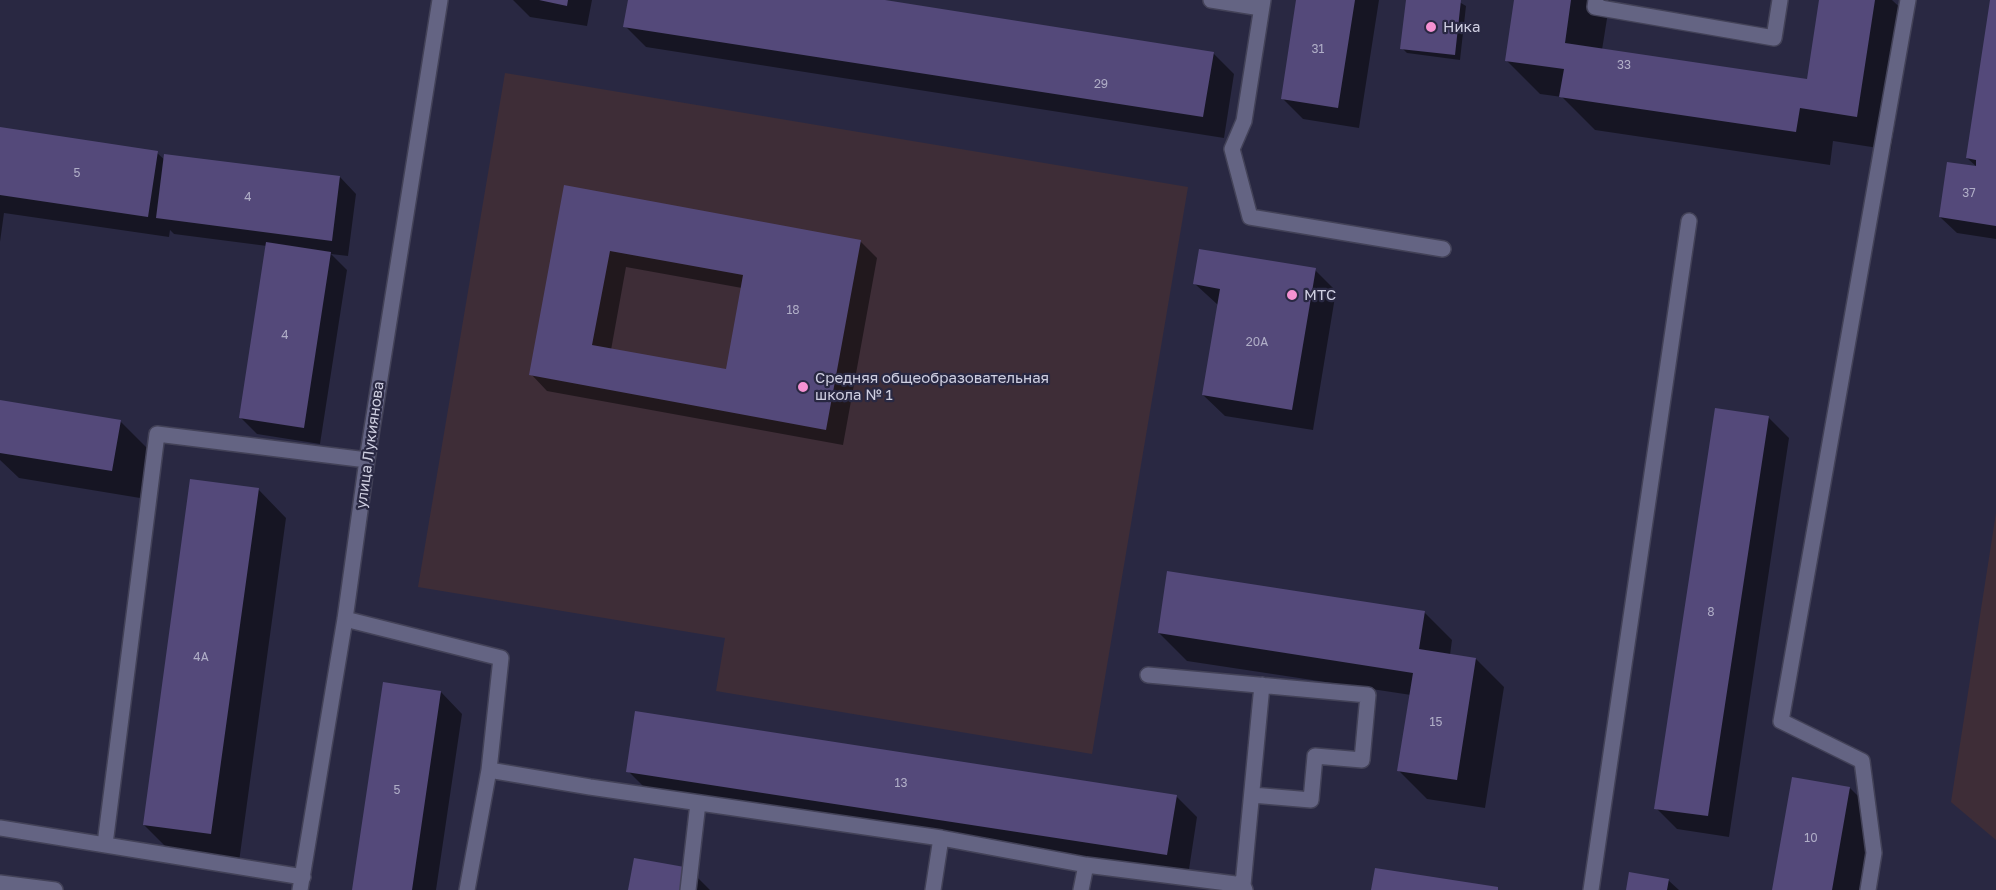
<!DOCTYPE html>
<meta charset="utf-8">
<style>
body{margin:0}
canvas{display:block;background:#292842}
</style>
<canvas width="1996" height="890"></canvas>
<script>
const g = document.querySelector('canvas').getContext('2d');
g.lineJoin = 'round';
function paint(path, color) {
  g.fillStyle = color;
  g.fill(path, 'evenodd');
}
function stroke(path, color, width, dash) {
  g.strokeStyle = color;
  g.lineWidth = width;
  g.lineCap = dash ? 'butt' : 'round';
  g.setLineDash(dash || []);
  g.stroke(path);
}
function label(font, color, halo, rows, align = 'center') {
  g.font = font + ' "Golos Text",sans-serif';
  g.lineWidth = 4.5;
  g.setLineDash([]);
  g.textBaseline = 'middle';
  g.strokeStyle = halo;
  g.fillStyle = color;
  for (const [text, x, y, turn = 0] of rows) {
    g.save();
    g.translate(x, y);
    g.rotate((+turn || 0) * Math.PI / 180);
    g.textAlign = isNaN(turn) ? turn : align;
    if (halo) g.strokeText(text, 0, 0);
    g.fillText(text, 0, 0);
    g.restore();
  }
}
paint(new Path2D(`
 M 505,73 L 1188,187 L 1092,754 L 716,691 L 725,638 L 418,587 Z
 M 1996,513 L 1996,840 L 1951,802 Z`), '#3e2d37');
paint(new Path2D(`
 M 513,0 L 592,0 L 587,26 L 530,17 Z
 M 629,0 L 876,0 L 1213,53 L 1234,74 L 1224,138 L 646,47 L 625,26 Z
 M 1298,0 L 1379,0 L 1359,128 L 1303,119 L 1282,98 Z
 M 1407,0 L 1456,0 L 1466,6 L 1460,60 L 1407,53 L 1402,48 Z
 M 1516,0 L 1610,0 L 1602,50 L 1808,81 L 1820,0 L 1892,0 L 1911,18 L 1891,150 L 1833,141 L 1830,165 L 1595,130 L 1562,97 L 1540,94 L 1506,60 Z
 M 1991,0 L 1996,0 L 1996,239 L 1957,233 L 1940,217 L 1977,167 L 1967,158 Z
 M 0,129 L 157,153 L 165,160 L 340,177 L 356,194 L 348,256 L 331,254 L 347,270 L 320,444 L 257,434 L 241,418 L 267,246 L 174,234 L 170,230 L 169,237 L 4,213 L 0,242 Z
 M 565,187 L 861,242 L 877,258 L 843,445 L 547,391 L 531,374 ZM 626,267 L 742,288 L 727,371 L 611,350 Z
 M 1315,270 L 1336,291 L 1313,430 L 1225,416 L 1203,395 L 1218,305 L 1195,284 Z
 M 0,402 L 120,421 L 148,449 L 140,498 L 19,478 L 0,460 Z
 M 1768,417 L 1789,438 L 1729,837 L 1677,829 L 1656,808 Z
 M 258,489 L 286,518 L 239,862 L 172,853 L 144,825 Z
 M 1424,612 L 1452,640 L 1450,655 L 1476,659 L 1504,687 L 1485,808 L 1427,799 L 1399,771 L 1411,695 L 1187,661 L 1159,633 Z
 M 441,692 L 462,714 L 436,890 L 353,890 Z
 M 628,771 L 1176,796 L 1197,817 L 1188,876 L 649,792 Z
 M 1850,788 L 1878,816 L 1865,890 L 1774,890 Z
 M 690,870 L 710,890 L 629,890 Z
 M 1668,880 L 1679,890 L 1628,890 Z`), '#0007');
paint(new Path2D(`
 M 539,0 L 568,0 L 567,6 Z
 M 628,0 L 885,0 L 1214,52 L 1203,117 L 623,27 Z
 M 1296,0 L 1355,0 L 1338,108 L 1281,99 Z
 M 1406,0 L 1461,0 L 1455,55 L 1400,49 Z
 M 1514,0 L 1571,0 L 1565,43 L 1807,79 L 1819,0 L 1875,0 L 1857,117 L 1800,108 L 1796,132 L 1559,97 L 1564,69 L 1505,61 Z
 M 1990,0 L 1996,0 L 1996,226 L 1939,217 L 1947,162 L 1976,166 L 1976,160 L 1966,158 Z
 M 0,127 L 158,151 L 148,217 L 0,195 Z
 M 164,154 L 340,176 L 332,241 L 156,218 Z
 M 564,185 L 861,240 L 826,430 L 529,375 ZM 610,251 L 743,275 L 726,369 L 592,345 Z
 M 266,242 L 331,252 L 304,428 L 239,418 Z
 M 1199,249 L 1316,268 L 1292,410 L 1202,395 L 1220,289 L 1193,284 Z
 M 0,400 L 121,420 L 112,471 L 0,453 Z
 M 1715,408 L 1769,416 L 1708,816 L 1654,809 Z
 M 190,479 L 259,488 L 211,834 L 143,825 Z
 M 1167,571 L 1425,611 L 1419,649 L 1476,658 L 1457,780 L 1397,771 L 1413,673 L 1158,633 Z
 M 383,682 L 441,691 L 412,890 L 352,890 Z
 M 635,711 L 1177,795 L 1167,855 L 626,772 Z
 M 1792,777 L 1850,787 L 1832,890 L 1772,890 Z
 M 634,858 L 690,868 L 686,890 L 628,890 Z
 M 1375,868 L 1498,887 L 1498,890 L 1371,890 Z
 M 1629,872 L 1669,879 L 1667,890 L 1626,890 Z`), '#54497a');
const minor = new Path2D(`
 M 1211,0 L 1261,8
 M 1263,0 L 1244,121 L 1232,149 L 1250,217 L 1443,249
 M 1596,0 L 1595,7 L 1774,38 L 1780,0
 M 345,619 L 501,658 L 489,770 L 590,787 L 941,838 L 1086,865 L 1243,885
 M 1148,675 L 1368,695 L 1362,760 L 1315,756 L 1311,800 L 1252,795
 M 0,828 L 303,877
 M 105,844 L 157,434 L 367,460
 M 0,883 L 55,890
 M 300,890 L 345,619 L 367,460 L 440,0
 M 467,890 L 489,770
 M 688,890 L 698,803
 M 933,890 L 941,838
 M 1081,890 L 1086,865
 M 1245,890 L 1243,885 L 1262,685
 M 1591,890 L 1689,221
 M 1868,890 L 1874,853 L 1862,761 L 1781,721 L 1908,0`);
stroke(minor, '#434258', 18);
stroke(minor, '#646483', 15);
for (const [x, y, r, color] of [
 [1431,27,6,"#f591d2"],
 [1292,295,6,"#f591d2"],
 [803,387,6,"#f591d2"]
]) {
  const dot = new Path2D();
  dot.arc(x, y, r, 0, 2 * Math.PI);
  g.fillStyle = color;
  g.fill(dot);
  stroke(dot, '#292842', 2);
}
label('12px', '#b0aec7', null, [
 ["31",1318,49],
 ["33",1624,65],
 ["29",1101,84],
 ["5",77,173],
 ["37",1969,193],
 ["4",248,197],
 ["18",793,310],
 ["4",285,335],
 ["20А",1257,342],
 ["8",1711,612],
 ["4А",201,657],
 ["15",1436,722],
 ["13",901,783],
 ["5",397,790],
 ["10",1811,838]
]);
label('15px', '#cfcfe1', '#292842', [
 ["Ника",1443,27],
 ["МТС",1304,295],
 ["Средняя общеобразовательная",815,378],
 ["школа № 1",815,395]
], 'left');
label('15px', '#cfcfe1', '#292842', [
 ["улица Лукиянова",370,445,-82]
]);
</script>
